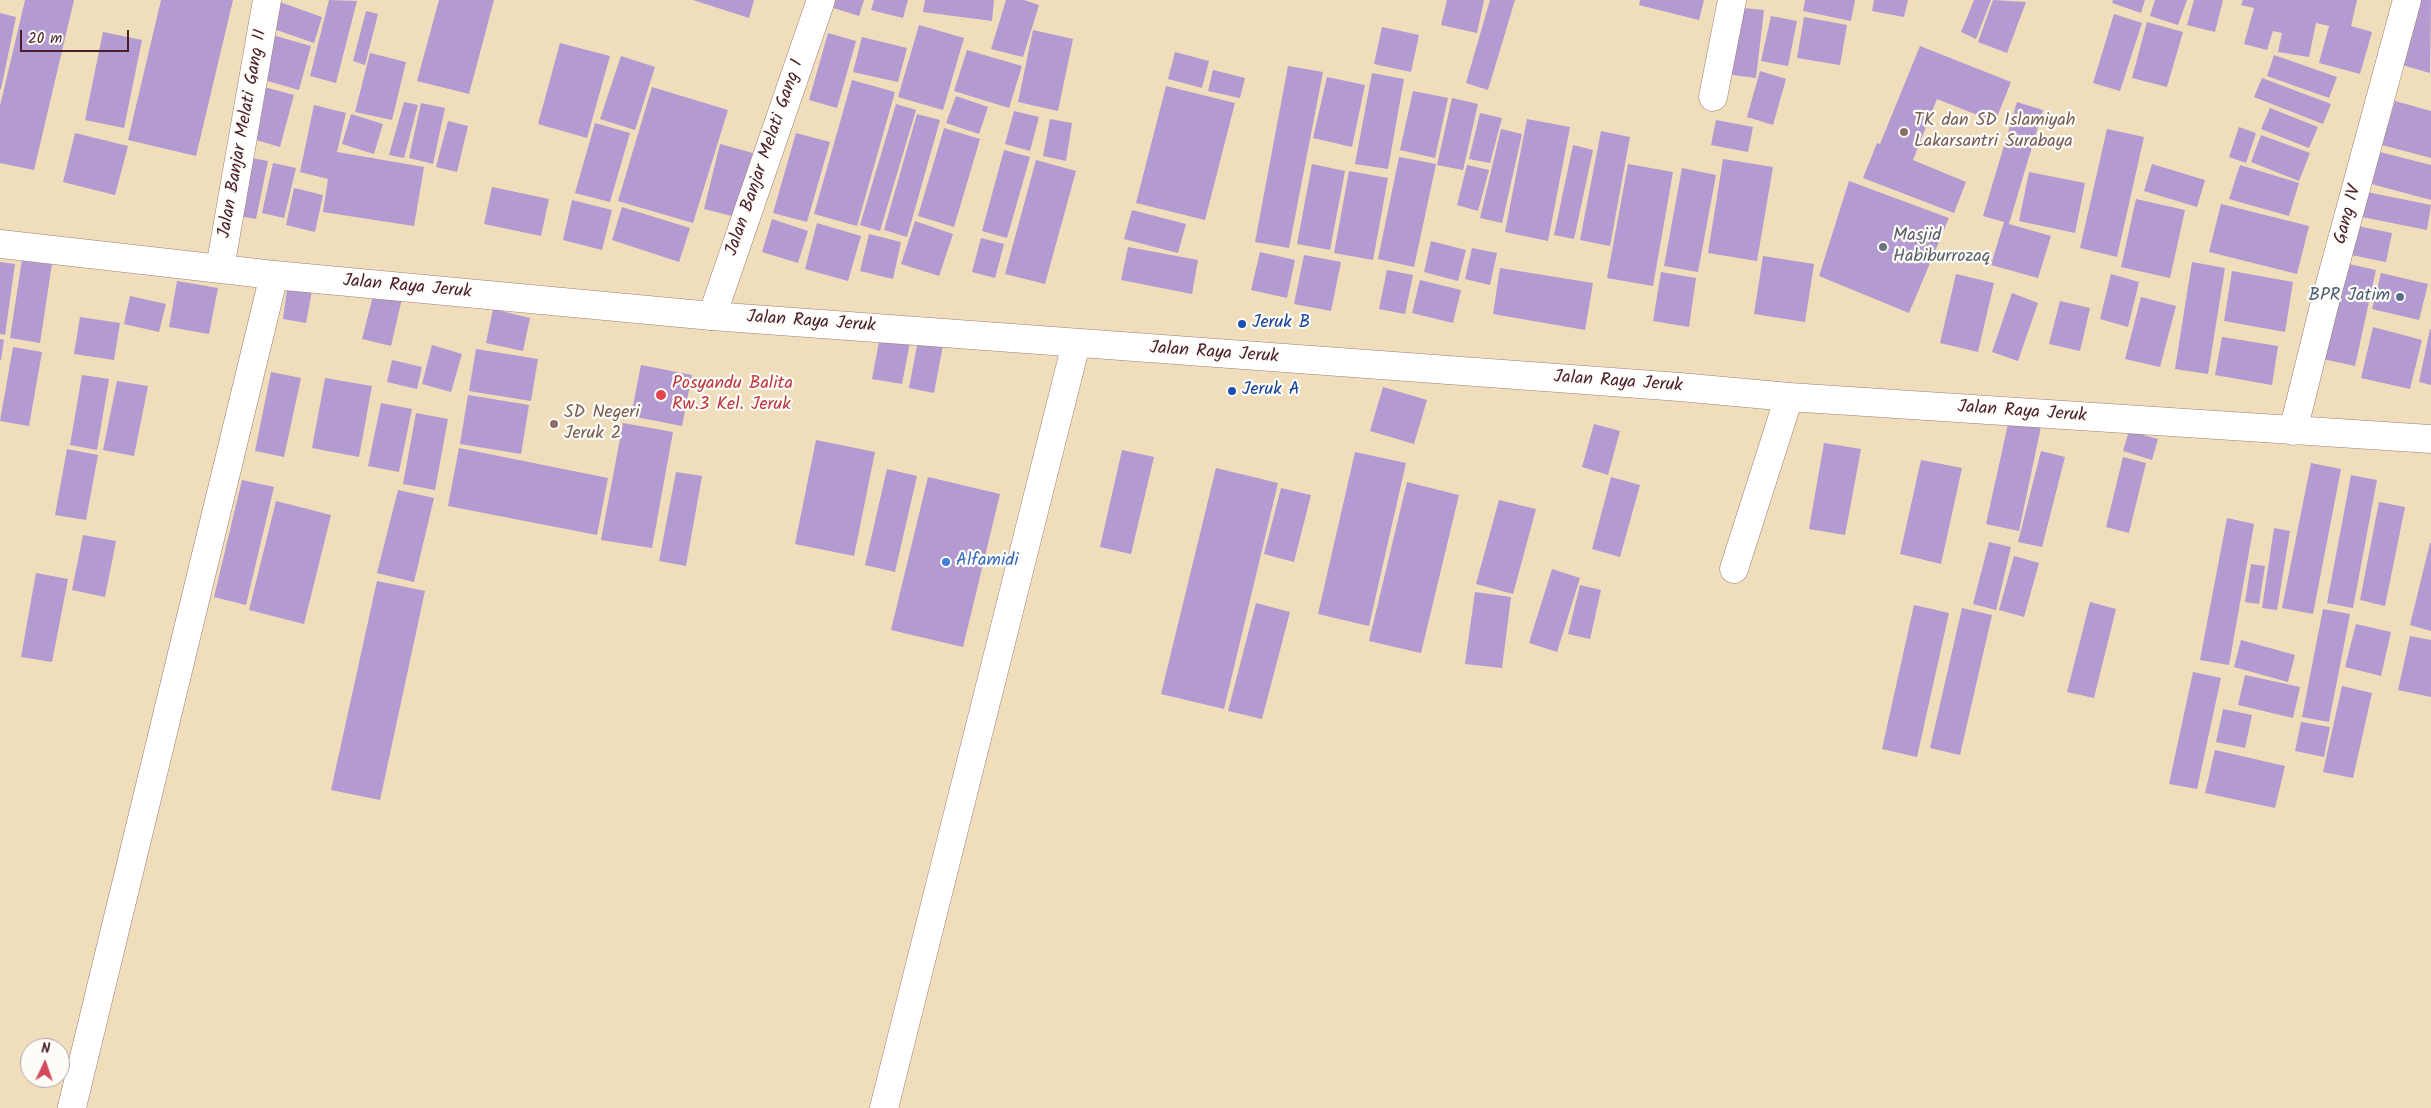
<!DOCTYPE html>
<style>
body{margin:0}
#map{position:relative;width:2431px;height:1108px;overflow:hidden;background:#f0ddbc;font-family:Kalam,sans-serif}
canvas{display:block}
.north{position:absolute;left:20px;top:1038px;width:50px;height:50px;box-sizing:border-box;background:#fdfcf7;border:1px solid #b5a4a5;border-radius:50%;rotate:3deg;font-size:14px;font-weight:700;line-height:20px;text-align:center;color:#4a1f2b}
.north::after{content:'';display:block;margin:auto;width:18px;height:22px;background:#d1495b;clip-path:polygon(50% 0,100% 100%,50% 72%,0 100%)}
.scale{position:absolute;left:20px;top:30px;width:109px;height:22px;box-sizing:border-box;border:2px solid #4a1f2b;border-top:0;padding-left:6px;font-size:15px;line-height:18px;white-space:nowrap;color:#4a1f2b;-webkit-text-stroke:4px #fdfcf7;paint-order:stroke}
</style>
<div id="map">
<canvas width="2431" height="1108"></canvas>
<div class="north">N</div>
<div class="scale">20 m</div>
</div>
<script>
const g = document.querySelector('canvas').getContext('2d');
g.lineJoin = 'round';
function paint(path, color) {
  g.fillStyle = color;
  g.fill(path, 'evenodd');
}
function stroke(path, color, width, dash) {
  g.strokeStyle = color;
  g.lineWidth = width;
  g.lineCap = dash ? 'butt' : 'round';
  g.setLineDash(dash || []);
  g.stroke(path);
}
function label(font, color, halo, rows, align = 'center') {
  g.font = font + ' Kalam,sans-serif';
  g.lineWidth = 4.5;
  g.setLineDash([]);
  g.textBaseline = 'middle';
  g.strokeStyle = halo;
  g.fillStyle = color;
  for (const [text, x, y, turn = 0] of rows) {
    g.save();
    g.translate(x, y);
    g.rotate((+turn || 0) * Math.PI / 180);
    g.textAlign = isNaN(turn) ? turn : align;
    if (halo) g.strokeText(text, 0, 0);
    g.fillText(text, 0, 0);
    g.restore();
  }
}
paint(new Path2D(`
 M 25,0 L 74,0 L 34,170 L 0,163 L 0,106 Z
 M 161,0 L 233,0 L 196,156 L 128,140 Z
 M 274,0 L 322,17 L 314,43 L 265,26 Z
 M 329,0 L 357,1 L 336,83 L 310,76 Z
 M 439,0 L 494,0 L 469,94 L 417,81 Z
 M 693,0 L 754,0 L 749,18 Z
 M 826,0 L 864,0 L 859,16 L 824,5 Z
 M 874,0 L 908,0 L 903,18 L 871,10 Z
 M 925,0 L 994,0 L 992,21 L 923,12 Z
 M 1006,0 L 1024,0 L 1039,5 L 1023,57 L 991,49 Z
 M 1447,0 L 1484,0 L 1477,33 L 1441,25 Z
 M 1490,0 L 1515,0 L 1488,90 L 1466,83 Z
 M 1640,0 L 1704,0 L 1699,20 L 1639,5 Z
 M 1805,0 L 1855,0 L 1851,21 L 1803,11 Z
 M 1874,0 L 1908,0 L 1904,17 L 1872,11 Z
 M 1974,0 L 1991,0 L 1976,39 L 1961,32 Z
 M 1993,0 L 2026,2 L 2007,53 L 1978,42 Z
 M 2113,0 L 2145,0 L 2141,13 L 2112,3 Z
 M 2155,0 L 2187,0 L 2178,25 L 2150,16 Z
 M 2194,0 L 2223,0 L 2215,32 L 2187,25 Z
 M 2243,0 L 2357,0 L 2351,26 L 2372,32 L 2360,74 L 2319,63 L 2329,26 L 2316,23 L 2309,57 L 2278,52 L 2282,33 L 2273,31 L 2267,50 L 2244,44 L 2254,8 L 2241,5 Z
 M 2421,0 L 2431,0 L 2430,73 L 2402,65 Z
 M 1733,7 L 1764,10 L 1756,78 L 1725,74 Z
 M 366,11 L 378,14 L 365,65 L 353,61 Z
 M 0,13 L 16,17 L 1,89 L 0,89 Z
 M 2114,14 L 2142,23 L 2120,91 L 2093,83 Z
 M 1771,16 L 1797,21 L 1788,66 L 1761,61 Z
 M 1804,17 L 1847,25 L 1840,65 L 1797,58 Z
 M 2147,22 L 2183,32 L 2167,87 L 2132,78 Z
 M 919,25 L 964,38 L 943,110 L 898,97 Z
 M 1382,27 L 1419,35 L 1411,72 L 1374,64 Z
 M 1033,30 L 1073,39 L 1058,111 L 1018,102 Z
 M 103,32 L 142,40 L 124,128 L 85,120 Z
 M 828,33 L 856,41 L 837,108 L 809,100 Z
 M 269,34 L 311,46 L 299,90 L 257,78 Z
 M 862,37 L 907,48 L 898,82 L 853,72 Z
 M 560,43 L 610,56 L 587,138 L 538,124 Z
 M 1920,46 L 2011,82 L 1995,122 L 1937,99 L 1913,160 L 1966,182 L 1954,213 L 1863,178 L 1877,143 L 1880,144 Z
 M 967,50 L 1022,66 L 1009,108 L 954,91 Z
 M 1175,52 L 1209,61 L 1202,88 L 1168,79 Z
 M 370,53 L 406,62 L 392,120 L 355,112 Z
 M 2274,55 L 2337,77 L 2329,98 L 2267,76 Z
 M 621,56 L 655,67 L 635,130 L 600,119 Z
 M 1288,66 L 1323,72 L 1289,248 L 1255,242 Z
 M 1213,70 L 1245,78 L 1240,98 L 1208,91 Z
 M 1760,71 L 1786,79 L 1773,125 L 1747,117 Z
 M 1372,73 L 1404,79 L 1388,169 L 1355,164 Z
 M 1327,77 L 1365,85 L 1352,147 L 1313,138 Z
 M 2262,78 L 2331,104 L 2323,124 L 2254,97 Z
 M 852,80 L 895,92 L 857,226 L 814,214 Z
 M 1166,86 L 1235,103 L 1205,220 L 1136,203 Z
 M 264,87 L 294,95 L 280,147 L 249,138 Z
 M 652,87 L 728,110 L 693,223 L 618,201 Z
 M 1413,91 L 1448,98 L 1435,158 L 1400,150 Z
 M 956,96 L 988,107 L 979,134 L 946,123 Z
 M 1452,98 L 1478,104 L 1463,170 L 1437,165 Z
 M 2395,101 L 2431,111 L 2431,158 L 2382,145 Z
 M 404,102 L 418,105 L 404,158 L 389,155 Z
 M 2017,102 L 2043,110 L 2009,224 L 2051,236 L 2038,278 L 1991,265 L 2004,222 L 1983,216 Z
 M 421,103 L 445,108 L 433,164 L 409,158 Z
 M 896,104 L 916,110 L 880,231 L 860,225 Z
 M 314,105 L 346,113 L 337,152 L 424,167 L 414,226 L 323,212 L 328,179 L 300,172 Z
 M 2270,108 L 2318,127 L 2309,148 L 2261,129 Z
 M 1014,111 L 1039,117 L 1030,151 L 1005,144 Z
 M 1480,113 L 1502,118 L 1490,163 L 1469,159 Z
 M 351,114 L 383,124 L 374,154 L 342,144 Z
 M 917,114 L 940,120 L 907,237 L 884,230 Z
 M 1050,119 L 1072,123 L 1066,161 L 1043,156 Z
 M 1527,119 L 1570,127 L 1548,241 L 1505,232 Z
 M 1716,120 L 1753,127 L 1748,152 L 1711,145 Z
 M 448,121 L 468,126 L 457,172 L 436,167 Z
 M 595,123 L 630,133 L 610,202 L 575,193 Z
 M 2239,127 L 2256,133 L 2246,163 L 2229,157 Z
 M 944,128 L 980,139 L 954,227 L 918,216 Z
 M 1501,129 L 1522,134 L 1502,223 L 1480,218 Z
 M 2107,129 L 2144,137 L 2117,257 L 2080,248 Z
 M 1601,131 L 1630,137 L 1610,246 L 1580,240 Z
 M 75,133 L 128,146 L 115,195 L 63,182 Z
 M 796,133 L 830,142 L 807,222 L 773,213 Z
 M 2261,135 L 2310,153 L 2299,181 L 2251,162 Z
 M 720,144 L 753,153 L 736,217 L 704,209 Z
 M 1573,145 L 1593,150 L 1574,239 L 1554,235 Z
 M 1004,150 L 1030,157 L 1007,238 L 982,231 Z
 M 2376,151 L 2431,165 L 2431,200 L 2368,183 Z
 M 246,157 L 268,161 L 256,219 L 234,215 Z
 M 1399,157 L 1436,164 L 1414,267 L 1378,259 Z
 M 1723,159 L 1773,167 L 1757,261 L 1708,253 Z
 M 1036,160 L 1076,171 L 1045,284 L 1005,274 Z
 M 273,163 L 296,168 L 284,218 L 262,213 Z
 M 1312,164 L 1345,171 L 1330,250 L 1297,244 Z
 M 1628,164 L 1673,172 L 1653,286 L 1607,278 Z
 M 2152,164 L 2205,180 L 2197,207 L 2144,191 Z
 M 1467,165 L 1489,170 L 1478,211 L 1457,205 Z
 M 2240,165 L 2299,183 L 2289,216 L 2229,199 Z
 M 1682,168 L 1716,175 L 1698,272 L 1664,266 Z
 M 1349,171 L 1388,178 L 1373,260 L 1334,253 Z
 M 2029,172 L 2085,183 L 2075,233 L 2019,221 Z
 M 1849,181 L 1949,218 L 1909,313 L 1819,276 Z
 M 492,187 L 549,199 L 541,236 L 484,224 Z
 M 294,188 L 323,195 L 315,232 L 286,225 Z
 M 2362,191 L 2431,205 L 2427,230 L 2357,216 Z
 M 2136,199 L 2185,210 L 2170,278 L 2121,267 Z
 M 572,200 L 612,210 L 602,250 L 563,240 Z
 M 2221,204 L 2309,226 L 2297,274 L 2209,252 Z
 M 622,207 L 690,228 L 679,262 L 612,240 Z
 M 1132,210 L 1186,224 L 1178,253 L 1124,239 Z
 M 772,219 L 808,231 L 798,263 L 762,252 Z
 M 915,221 L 953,234 L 939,276 L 901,264 Z
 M 817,223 L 861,236 L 848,281 L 805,269 Z
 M 2357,226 L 2392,233 L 2386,262 L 2351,255 Z
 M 869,234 L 901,242 L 893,279 L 860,271 Z
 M 981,238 L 1004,244 L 995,278 L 972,272 Z
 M 1431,241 L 1466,250 L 1458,281 L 1424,272 Z
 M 1128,247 L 1198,260 L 1192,294 L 1121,280 Z
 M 1472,248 L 1497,253 L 1490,285 L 1465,279 Z
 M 1260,252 L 1295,260 L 1287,298 L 1251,290 Z
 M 23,253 L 53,257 L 40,343 L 10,338 Z
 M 1304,255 L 1341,262 L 1331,311 L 1294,304 Z
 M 1763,256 L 1814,264 L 1805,322 L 1754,314 Z
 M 0,262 L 15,264 L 5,335 L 0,334 Z
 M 2192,262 L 2225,268 L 2208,374 L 2175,369 Z
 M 2340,262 L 2376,270 L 2355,366 L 2318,358 Z
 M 1500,268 L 1593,283 L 1585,330 L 1493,314 Z
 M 1387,270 L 1413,275 L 1405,314 L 1379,309 Z
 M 2232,271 L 2293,282 L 2285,332 L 2224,321 Z
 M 1661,272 L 1696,278 L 1689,327 L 1653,321 Z
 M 2381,273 L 2428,284 L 2419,320 L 2372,309 Z
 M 1956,274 L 1994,283 L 1978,352 L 1940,343 Z
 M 2111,274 L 2139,282 L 2128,327 L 2100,319 Z
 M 1420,280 L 1461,290 L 1453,323 L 1412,313 Z
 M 177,281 L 218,288 L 209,334 L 169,327 Z
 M 288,282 L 313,285 L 306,323 L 283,319 Z
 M 375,288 L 403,294 L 391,346 L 362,339 Z
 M 2012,293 L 2038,303 L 2018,361 L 1992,352 Z
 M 130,296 L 166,304 L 159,332 L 124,324 Z
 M 2141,297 L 2176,306 L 2160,367 L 2125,359 Z
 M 2060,301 L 2090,308 L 2080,351 L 2049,344 Z
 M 493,309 L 530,318 L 523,351 L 486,343 Z
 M 80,317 L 120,323 L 114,360 L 74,354 Z
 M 2373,327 L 2422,340 L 2410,389 L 2361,378 Z
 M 2430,329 L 2431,329 L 2431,385 L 2419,382 Z
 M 880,336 L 910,342 L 902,384 L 872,379 Z
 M 2222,337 L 2278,346 L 2272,385 L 2215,375 Z
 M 0,339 L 4,340 L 1,360 L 0,360 Z
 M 918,340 L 943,345 L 934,393 L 909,388 Z
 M 432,345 L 462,354 L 451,392 L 422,384 Z
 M 13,347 L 42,352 L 29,426 L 0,421 Z
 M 476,349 L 538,359 L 531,401 L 469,391 Z
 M 392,360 L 422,367 L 417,389 L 387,382 Z
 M 641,365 L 692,375 L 682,426 L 631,416 Z
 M 271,372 L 301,378 L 284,457 L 255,451 Z
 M 82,375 L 109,379 L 97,450 L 70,445 Z
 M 325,378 L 372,386 L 359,457 L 312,448 Z
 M 117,381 L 148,386 L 134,456 L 103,450 Z
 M 1383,387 L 1427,400 L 1414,444 L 1370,431 Z
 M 468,395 L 529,405 L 521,454 L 460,444 Z
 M 381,403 L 412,409 L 399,472 L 368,466 Z
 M 416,413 L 448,419 L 435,490 L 403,484 Z
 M 2010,415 L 2042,422 L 2019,531 L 1986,524 Z
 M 623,423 L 673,432 L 652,548 L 601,540 Z
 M 1594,424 L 1620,431 L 1608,475 L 1582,467 Z
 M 2129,431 L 2158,439 L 2152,460 L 2123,451 Z
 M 816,440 L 875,452 L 854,556 L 795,544 Z
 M 1824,443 L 1861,449 L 1845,535 L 1809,529 Z
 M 459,448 L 608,478 L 597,535 L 448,506 Z
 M 67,449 L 98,455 L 86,520 L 55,515 Z
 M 1122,450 L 1154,457 L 1131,554 L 1100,547 Z
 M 2041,451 L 2065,457 L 2042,547 L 2018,542 Z
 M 1355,452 L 1406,463 L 1369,626 L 1318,614 Z
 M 2123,457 L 2146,463 L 2129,533 L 2106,527 Z
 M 1921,460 L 1962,468 L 1941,564 L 1900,554 Z
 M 2311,463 L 2341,469 L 2313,614 L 2282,608 Z
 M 1216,468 L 1278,483 L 1224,709 L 1161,694 Z
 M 887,469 L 917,476 L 895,572 L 865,565 Z
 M 676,472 L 702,476 L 686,566 L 659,561 Z
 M 2351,475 L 2377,480 L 2353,608 L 2327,603 Z
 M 928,477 L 1000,494 L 963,647 L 891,630 Z
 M 1611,477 L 1640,485 L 1620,557 L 1592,549 Z
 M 242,480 L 274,487 L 246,605 L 214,597 Z
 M 1407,482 L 1459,495 L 1421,653 L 1369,641 Z
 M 1281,488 L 1311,495 L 1294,562 L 1264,554 Z
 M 398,490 L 434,498 L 414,582 L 377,573 Z
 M 1499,500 L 1536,509 L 1513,594 L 1476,584 Z
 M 276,501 L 331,515 L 304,624 L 249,610 Z
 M 2379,502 L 2405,507 L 2385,606 L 2360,600 Z
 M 2227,518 L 2254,524 L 2229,665 L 2200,660 Z
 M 2274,528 L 2290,531 L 2277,610 L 2262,608 Z
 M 83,535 L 116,541 L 105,597 L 72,590 Z
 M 1989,542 L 2011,547 L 1996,610 L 1973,604 Z
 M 2430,543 L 2431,543 L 2431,631 L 2410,625 Z
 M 2014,556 L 2039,563 L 2024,617 L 1999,610 Z
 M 2251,564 L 2265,566 L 2259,604 L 2245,602 Z
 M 1552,569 L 1580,578 L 1557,652 L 1529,643 Z
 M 36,573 L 68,579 L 52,662 L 21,657 Z
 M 377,581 L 425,591 L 380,800 L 331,790 Z
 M 1580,585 L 1601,590 L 1590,639 L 1568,634 Z
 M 1475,592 L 1511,597 L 1502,668 L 1465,664 Z
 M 2090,602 L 2116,609 L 2094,698 L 2067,692 Z
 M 1256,603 L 1290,612 L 1262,719 L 1228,711 Z
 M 1914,605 L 1949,613 L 1917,757 L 1882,749 Z
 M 1962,608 L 1992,615 L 1960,755 L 1930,748 Z
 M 2323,609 L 2350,614 L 2329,722 L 2302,717 Z
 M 2356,624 L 2391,632 L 2381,676 L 2345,667 Z
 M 2410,636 L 2431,640 L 2431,697 L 2398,690 Z
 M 2241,640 L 2295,655 L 2288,682 L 2234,667 Z
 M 2193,672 L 2221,678 L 2197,789 L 2169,784 Z
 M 2245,675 L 2300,687 L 2293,718 L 2238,705 Z
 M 2342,686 L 2372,693 L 2353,778 L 2323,772 Z
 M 2223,709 L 2252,715 L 2245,748 L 2216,742 Z
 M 2301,722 L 2330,727 L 2324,757 L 2295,751 Z
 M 2215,750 L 2285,766 L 2275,808 L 2205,793 Z`), '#b39ad1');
const minor = new Path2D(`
 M 1713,97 L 1732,0
 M 220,268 L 267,0
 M 712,316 L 821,0
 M 2293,431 L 2324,306 L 2407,0
 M 1734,569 L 1789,397
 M 72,1107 L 274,275
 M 884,1108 L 1076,344`);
const major = new Path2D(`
 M 0,244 L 274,275 L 712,316 L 1680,387 L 1789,397 L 2431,439`);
stroke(minor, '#9d7e74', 29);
stroke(major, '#9d7e74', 29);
stroke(minor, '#fff', 28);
stroke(major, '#fff', 28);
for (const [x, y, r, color] of [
 [1904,132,5,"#8d6e63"],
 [1883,247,5,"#6b7280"],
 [2400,297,5,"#5c6f8a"],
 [1242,324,5,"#1a4fb4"],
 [1232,391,5,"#1a4fb4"],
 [661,395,6,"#e0444e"],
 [554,424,5,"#8d6e63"],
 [946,562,5,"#3f7fe0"]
]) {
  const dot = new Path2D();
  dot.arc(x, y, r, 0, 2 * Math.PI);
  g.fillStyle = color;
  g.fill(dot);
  stroke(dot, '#fdfcf7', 2);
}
label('18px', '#785e54', '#fdfcf7', [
 ["TK dan SD Islamiyah",1914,122],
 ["Lakarsantri Surabaya",1914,143],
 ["SD Negeri",564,414],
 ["Jeruk 2",564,435]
], 'left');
label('18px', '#4a1f2b', '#fdfcf7', [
 ["Jalan Banjar Melati Gang II",244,134,-80],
 ["Jalan Banjar Melati Gang I",766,158,-71],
 ["Gang IV",2349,215,-75],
 ["Jalan Raya Jeruk",407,288,5],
 ["Jalan Raya Jeruk",811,323,4],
 ["Jalan Raya Jeruk",1214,354,4],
 ["Jalan Raya Jeruk",1618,383,4],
 ["Jalan Raya Jeruk",2022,413,4]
]);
label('18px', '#5b616d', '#fdfcf7', [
 ["Masjid",1893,237],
 ["Habiburrozaq",1893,258]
], 'left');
label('18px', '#4e5e75', '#fdfcf7', [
 ["BPR Jatim",2390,297]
], 'right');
label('18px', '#164399', '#fdfcf7', [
 ["Jeruk B",1252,324],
 ["Jeruk A",1242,391]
], 'left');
label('18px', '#be3a42', '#fdfcf7', [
 ["Posyandu Balita",672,385],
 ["Rw.3 Kel. Jeruk",672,406]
], 'left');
label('18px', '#366cbe', '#fdfcf7', [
 ["Alfamidi",956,562]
], 'left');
</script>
